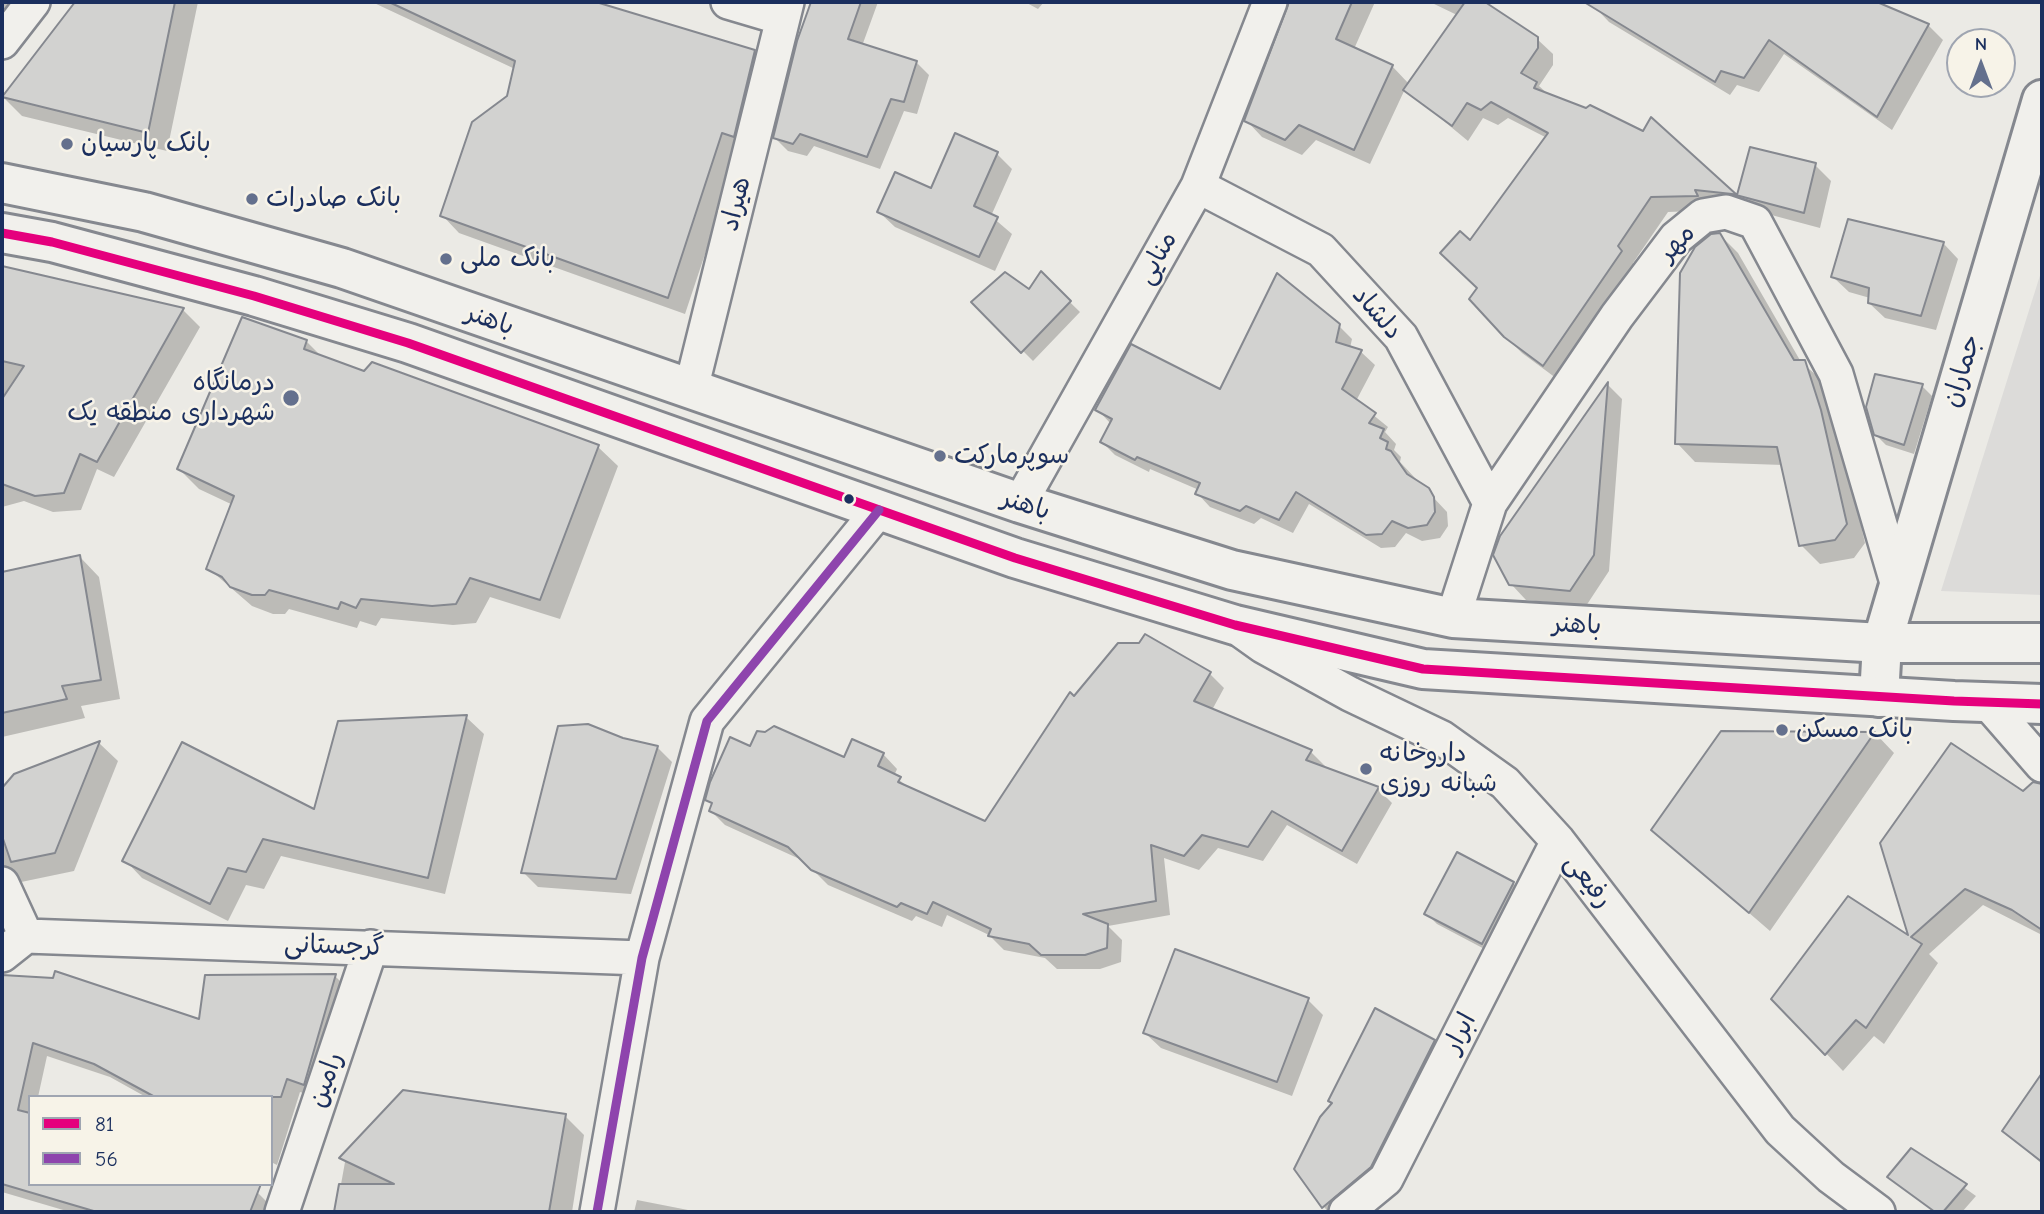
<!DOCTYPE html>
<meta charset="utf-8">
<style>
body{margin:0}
#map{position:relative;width:2044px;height:1214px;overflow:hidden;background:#ebeae5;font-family:"Comic Neue",sans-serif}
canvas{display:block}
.frame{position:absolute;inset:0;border:4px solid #1b2f5e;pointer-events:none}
.legend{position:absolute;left:28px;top:1095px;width:245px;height:91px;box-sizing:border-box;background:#f7f3e8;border:2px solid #9fa5b1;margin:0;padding:9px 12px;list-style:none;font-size:21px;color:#1b2f5e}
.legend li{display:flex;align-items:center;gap:14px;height:35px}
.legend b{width:35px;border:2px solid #9fa5b1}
.north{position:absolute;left:1946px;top:28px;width:70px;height:70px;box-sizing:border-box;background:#f7f3e8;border:2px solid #9fa5b1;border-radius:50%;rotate:0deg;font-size:19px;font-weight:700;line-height:28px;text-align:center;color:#1b2f5e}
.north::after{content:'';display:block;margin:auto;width:24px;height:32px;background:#64708d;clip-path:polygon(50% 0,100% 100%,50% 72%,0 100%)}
</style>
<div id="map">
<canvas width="2044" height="1214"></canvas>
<div class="frame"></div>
<ul class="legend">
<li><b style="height:9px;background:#e5007d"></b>81</li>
<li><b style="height:9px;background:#8e44ad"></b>56</li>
</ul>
<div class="north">N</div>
</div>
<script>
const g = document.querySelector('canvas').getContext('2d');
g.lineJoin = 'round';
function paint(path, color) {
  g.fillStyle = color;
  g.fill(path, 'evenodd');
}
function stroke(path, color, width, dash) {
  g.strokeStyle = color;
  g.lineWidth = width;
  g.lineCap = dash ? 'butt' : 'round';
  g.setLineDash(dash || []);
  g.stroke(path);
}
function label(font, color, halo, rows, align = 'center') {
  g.font = font + ' "Comic Neue","Playpen Sans Arabic",sans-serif';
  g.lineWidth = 5;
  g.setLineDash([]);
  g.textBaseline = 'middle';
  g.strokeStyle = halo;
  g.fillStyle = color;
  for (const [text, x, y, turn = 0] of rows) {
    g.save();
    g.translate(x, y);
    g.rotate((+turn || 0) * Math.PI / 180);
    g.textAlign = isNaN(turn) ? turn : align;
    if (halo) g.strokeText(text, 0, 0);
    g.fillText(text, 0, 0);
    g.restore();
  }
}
paint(new Path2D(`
 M 2042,269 L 2042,595 L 1941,591 Z`), '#dcdbd9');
paint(new Path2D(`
 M 2,2 L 20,2 L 2,24 Z
 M 77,2 L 198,2 L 167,151 L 22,116 L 2,96 Z
 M 372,2 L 591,2 L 754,52 L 772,70 L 740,149 L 685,314 L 459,233 L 442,215 L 509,97 L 515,69 Z
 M 813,2 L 878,2 L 862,46 L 916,62 L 929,75 L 917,114 L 904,111 L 880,169 L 814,146 L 807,156 L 788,151 L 775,138 L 799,42 Z
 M 1025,2 L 1044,2 L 1038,9 Z
 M 1289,2 L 1375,2 L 1354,49 L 1392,66 L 1409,84 L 1457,15 L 1430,2 L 1482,2 L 1536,38 L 1553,54 L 1553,65 L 1539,86 L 1549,95 L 1643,133 L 1652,120 L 1738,198 L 1751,149 L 1815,165 L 1831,181 L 1820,228 L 1749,209 L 1668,212 L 1633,263 L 1637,268 L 1560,381 L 1522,353 L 1505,336 L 1479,288 L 1547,138 L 1508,118 L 1498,125 L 1483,118 L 1468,141 L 1405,89 L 1370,164 L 1316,140 L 1302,155 L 1262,137 L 1246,120 L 1290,9 Z
 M 1590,2 L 1872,2 L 1928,25 L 1943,40 L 1892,130 L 1784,54 L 1759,92 L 1737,85 L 1730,95 L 1609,22 Z
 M 997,154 L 1012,169 L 991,216 L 1012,234 L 995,271 L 895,227 L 879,212 L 932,190 Z
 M 1719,234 L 1738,253 L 1801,362 L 1823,381 L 1839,430 L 1865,543 L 1854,558 L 1820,564 L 1801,545 L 1783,465 L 1695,462 L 1677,443 Z
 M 1943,243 L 1958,259 L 1936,330 L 1885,318 L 1869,303 L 1870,298 L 1849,292 L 1833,277 Z
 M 2,268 L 183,310 L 200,327 L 114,477 L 97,469 L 81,510 L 53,512 L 24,501 L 2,507 Z
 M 1041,274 L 1080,312 L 1033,361 L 974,302 L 1029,291 Z
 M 1338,325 L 1352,339 L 1350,348 L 1361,352 L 1375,365 L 1356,401 L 1388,427 L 1385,432 L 1396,444 L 1394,450 L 1401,457 L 1400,462 L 1447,512 L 1448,526 L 1440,538 L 1422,541 L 1406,533 L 1395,547 L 1381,548 L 1309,504 L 1293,533 L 1261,518 L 1254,524 L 1210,507 L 1197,493 L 1199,490 L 1150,469 L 1149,472 L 1115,455 L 1102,442 L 1111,424 L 1097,409 L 1221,391 Z
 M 306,341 L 322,357 L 598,447 L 618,466 L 560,619 L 490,597 L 476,623 L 453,625 L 381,618 L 376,626 L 360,621 L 357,628 L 289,609 L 285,614 L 273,614 L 252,606 L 208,568 L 233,505 L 199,489 L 179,469 Z
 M 1608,385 L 1622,399 L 1609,571 L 1586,606 L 1526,600 L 1511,584 L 1501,537 Z
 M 1922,386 L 1932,396 L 1914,454 L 1886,445 L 1875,434 Z
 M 80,557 L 99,577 L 120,699 L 81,706 L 85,718 L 2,737 L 2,574 Z
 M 1210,674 L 1224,688 L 1212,710 L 1311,752 L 1325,766 L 1324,769 L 1378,789 L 1392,803 L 1357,864 L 1287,825 L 1263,861 L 1218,848 L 1199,870 L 1164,858 L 1170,915 L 1108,926 L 1122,940 L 1121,962 L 1100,969 L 1057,969 L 1045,958 L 1004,950 L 989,935 L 947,915 L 942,927 L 916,916 L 912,921 L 828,885 L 804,861 L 725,825 L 711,811 L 713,805 L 707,800 L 751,748 L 844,759 L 883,754 L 897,769 L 894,776 L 912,790 L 985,823 L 1075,698 Z
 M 466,717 L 484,734 L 445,894 L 281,856 L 264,889 L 246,885 L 228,921 L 142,878 L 125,860 L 316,811 Z
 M 1722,733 L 1875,733 L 1894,753 L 1770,931 L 1653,830 Z
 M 623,739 L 657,747 L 672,762 L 631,894 L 538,887 L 523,872 Z
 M 99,743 L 118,761 L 74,871 L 2,886 L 2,802 L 5,805 L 15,775 Z
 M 2031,786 L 2042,797 L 2042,935 L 1983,905 L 1929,954 L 1938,963 L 1884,1044 L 1874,1036 L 1843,1071 L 1774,999 L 1912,939 L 1882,843 L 2024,793 Z
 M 1513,883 L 1523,893 L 1492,953 L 1437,924 L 1427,914 Z
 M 335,976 L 348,989 L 318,1098 L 300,1092 L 277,1165 L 271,1162 L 271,1097 L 146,1097 L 110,1077 L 47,1056 L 38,1097 L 30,1097 L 30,1184 L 257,1192 L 271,1206 L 269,1212 L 70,1212 L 2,1192 L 2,977 L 54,980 L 201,1021 Z
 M 1308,1000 L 1323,1015 L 1292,1096 L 1161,1048 L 1145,1033 Z
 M 1434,1042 L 1449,1057 L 1350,1212 L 1328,1212 L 1296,1169 Z
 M 2042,1076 L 2042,1164 L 2004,1131 Z
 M 565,1116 L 584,1135 L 572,1212 L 336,1212 L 347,1151 Z
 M 1911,1150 L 1976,1196 L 1962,1212 L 1934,1212 L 1890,1177 Z
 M 637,1200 L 688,1210 L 690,1212 L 634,1212 Z`), '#0003');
const building = new Path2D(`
 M 75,2 L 175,2 L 148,133 L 2,97 Z
 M 389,2 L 596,2 L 755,50 L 734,137 L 722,133 L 668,298 L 440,216 L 472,122 L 507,96 L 515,61 Z
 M 811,2 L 861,2 L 848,39 L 917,61 L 904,102 L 891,99 L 867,157 L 800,134 L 793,144 L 773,138 L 797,41 Z
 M 1289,2 L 1352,2 L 1336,39 L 1393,65 L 1354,150 L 1299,125 L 1285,140 L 1244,121 Z
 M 1465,2 L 1485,2 L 1538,37 L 1538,48 L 1521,73 L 1537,82 L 1534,88 L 1586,108 L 1590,105 L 1643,131 L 1651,117 L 1737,195 L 1750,147 L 1816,163 L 1804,213 L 1732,194 L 1695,190 L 1698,196 L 1651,197 L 1618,246 L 1622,251 L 1543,366 L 1504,337 L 1469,299 L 1477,288 L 1440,253 L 1460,231 L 1470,240 L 1548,133 L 1491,102 L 1481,110 L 1467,103 L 1452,126 L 1403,90 Z
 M 1584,2 L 1877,2 L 1929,24 L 1877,117 L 1769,40 L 1744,78 L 1721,71 L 1715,82 Z
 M 955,133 L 998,152 L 974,206 L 998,217 L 979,257 L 877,212 L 895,172 L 931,188 Z
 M 1848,219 L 1944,242 L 1921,316 L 1868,303 L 1869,288 L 1831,277 Z
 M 1720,233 L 1794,360 L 1805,360 L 1821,410 L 1847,524 L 1835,540 L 1799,546 L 1777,447 L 1675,444 L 1680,273 L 1695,247 L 1711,234 Z
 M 2,266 L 184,308 L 97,462 L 80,454 L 64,493 L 35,496 L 2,484 L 2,399 L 24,366 L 2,361 Z
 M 1041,271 L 1071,301 L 1021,353 L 971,302 L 1005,272 L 1029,289 Z
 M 1277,273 L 1340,324 L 1336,342 L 1362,350 L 1342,389 L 1376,413 L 1369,423 L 1384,429 L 1380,438 L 1388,442 L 1386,449 L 1391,451 L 1407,474 L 1429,488 L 1434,497 L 1435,512 L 1427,525 L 1408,528 L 1392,521 L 1382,534 L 1366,535 L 1296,492 L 1279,520 L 1246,506 L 1240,511 L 1195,494 L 1200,483 L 1137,457 L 1135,460 L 1100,442 L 1112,419 L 1095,410 L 1131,344 L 1220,389 Z
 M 242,317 L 307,340 L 304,349 L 364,371 L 372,362 L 599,445 L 540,600 L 470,578 L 456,604 L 432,606 L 361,599 L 356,608 L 341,602 L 338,609 L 269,590 L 265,595 L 252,595 L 230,587 L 222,577 L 206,569 L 234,496 L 177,469 Z
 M 1875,374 L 1923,384 L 1904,445 L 1874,435 L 1866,407 Z
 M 1608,382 L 1594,555 L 1570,591 L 1509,585 L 1493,555 L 1500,536 Z
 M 80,555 L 101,680 L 62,686 L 67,699 L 2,713 L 2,572 Z
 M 1145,634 L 1211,672 L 1194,701 L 1312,750 L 1306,760 L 1379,787 L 1342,851 L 1272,811 L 1248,847 L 1202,835 L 1184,856 L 1151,845 L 1156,901 L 1083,914 L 1108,924 L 1107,948 L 1085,955 L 1041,955 L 1029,944 L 988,936 L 991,929 L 933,902 L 927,914 L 901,903 L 897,907 L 811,870 L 788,847 L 709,811 L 712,803 L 705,800 L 710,782 L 730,737 L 750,746 L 757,731 L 765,732 L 774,726 L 844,757 L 852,739 L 884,753 L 878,766 L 901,777 L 898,782 L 985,821 L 1070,692 L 1074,696 L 1118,643 L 1139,643 Z
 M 467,715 L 428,878 L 263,839 L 246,872 L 228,868 L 210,904 L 122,861 L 182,742 L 314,809 L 338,721 Z
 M 588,724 L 623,738 L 658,746 L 616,879 L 521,873 L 558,726 Z
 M 1721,731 L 1875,732 L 1749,913 L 1651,830 Z
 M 100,741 L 55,853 L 11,862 L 2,836 L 2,788 L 14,774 Z
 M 1951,743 L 2023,791 L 2033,782 L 2042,784 L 2042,930 L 2012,910 L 1965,889 L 1911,937 L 1922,944 L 1866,1028 L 1856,1020 L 1825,1055 L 1771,999 L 1848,896 L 1908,935 L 1880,843 Z
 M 1457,852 L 1514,882 L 1482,944 L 1424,914 Z
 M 1175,949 L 1309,998 L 1277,1082 L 1143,1033 Z
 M 55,971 L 199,1019 L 205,975 L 336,974 L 304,1085 L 287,1079 L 281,1097 L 155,1097 L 94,1064 L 33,1043 L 18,1110 L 30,1113 L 30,1184 L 261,1184 L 250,1212 L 97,1212 L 2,1184 L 2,975 L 53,978 Z
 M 1375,1008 L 1435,1040 L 1371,1167 L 1322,1208 L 1294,1169 L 1320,1117 L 1332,1103 L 1328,1101 Z
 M 2042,1073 L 2042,1162 L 2002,1131 Z
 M 403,1090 L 566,1114 L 549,1212 L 334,1212 L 339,1184 L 394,1184 L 339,1158 Z
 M 1911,1148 L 1967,1184 L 1943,1212 L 1935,1212 L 1887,1177 Z`);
paint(building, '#d2d2d0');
stroke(building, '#85888f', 2);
const minor = new Path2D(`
 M 728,2 L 782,18
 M 2,42 L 33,2
 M 1198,186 L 1321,250 L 1401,337 L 1490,503
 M 691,389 L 787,2
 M 1020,503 L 1198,186 L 1270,2
 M 1453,618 L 1490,503 L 1617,316 L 1676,238 L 1703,216 L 1726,212 L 1755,222 L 1836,374 L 1898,586
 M 1242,631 L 1263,646 L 1350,694 L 1442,738 L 1505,783 L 1558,841 L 1780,1130 L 1831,1177 L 1878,1212
 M 1988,703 L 2042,765
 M 2,884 L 26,936
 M 26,936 L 642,958
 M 2,955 L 26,936
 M 282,1212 L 371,947
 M 597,1212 L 642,958 L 707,721 L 879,510
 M 1346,1212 L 1386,1179 L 1558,841`);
const secondary = new Path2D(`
 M 1879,697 L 1882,643 L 2042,100`);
const primary = new Path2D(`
 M 2,183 L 144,212 L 342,268 L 1020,503 L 1232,570 L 1453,618 L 1882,643 L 2042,643
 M 2,233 L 52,242 L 254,296 L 408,343 L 1015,558 L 1235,625 L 1423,669 L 1954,701 L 2042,704`);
stroke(minor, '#85888f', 38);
stroke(secondary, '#85888f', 44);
stroke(primary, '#85888f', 44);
stroke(minor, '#f1f0ec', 33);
stroke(secondary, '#f1f0ec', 38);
stroke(primary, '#f1f0ec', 38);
stroke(new Path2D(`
 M 2,233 L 52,242 L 254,296 L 408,343 L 1015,558 L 1235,625 L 1423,669 L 1954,701 L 2042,704`), '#e5007d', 9);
stroke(new Path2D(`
 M 597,1212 L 642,958 L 707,721 L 879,510`), '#8e44ad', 9);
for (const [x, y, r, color] of [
 [67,144,7,"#64708d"],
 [252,199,7,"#64708d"],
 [446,259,7,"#64708d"],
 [291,398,9,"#64708d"],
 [940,456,7,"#64708d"],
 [849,499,6,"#1b2f5e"],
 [1782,730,7,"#64708d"],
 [1366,769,7,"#64708d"]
]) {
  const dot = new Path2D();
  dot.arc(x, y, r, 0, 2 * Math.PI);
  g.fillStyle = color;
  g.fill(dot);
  stroke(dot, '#f7f3e8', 2.5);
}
label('26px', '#1b2f5e', '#f7f3e8', [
 ["بانک پارسیان",81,144],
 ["بانک صادرات",266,199],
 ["بانک ملی",460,259],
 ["درمانگاه",275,383,"right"],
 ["شهرداری منطقه یک",275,413,"right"],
 ["سوپرمارکت",954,456],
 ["بانک مسکن",1796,730],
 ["داروخانه",1380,754],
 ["شبانه روزی",1380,784]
], 'left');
label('26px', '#1b2f5e', '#f7f3e8', [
 ["هیراد",736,204,-76],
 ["مهر",1677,243,-47],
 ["منایی",1157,258,-61],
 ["دلشاد",1377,313,49],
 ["باهنر",490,320,19],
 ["جماران",1962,371,-73],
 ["باهنر",1026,505,18],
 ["باهنر",1577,625,3],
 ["رفیعی",1588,881,52],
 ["گرجستانی",334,946,2],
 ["ابرار",1460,1033,-63],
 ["رامین",326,1080,-71]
]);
</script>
